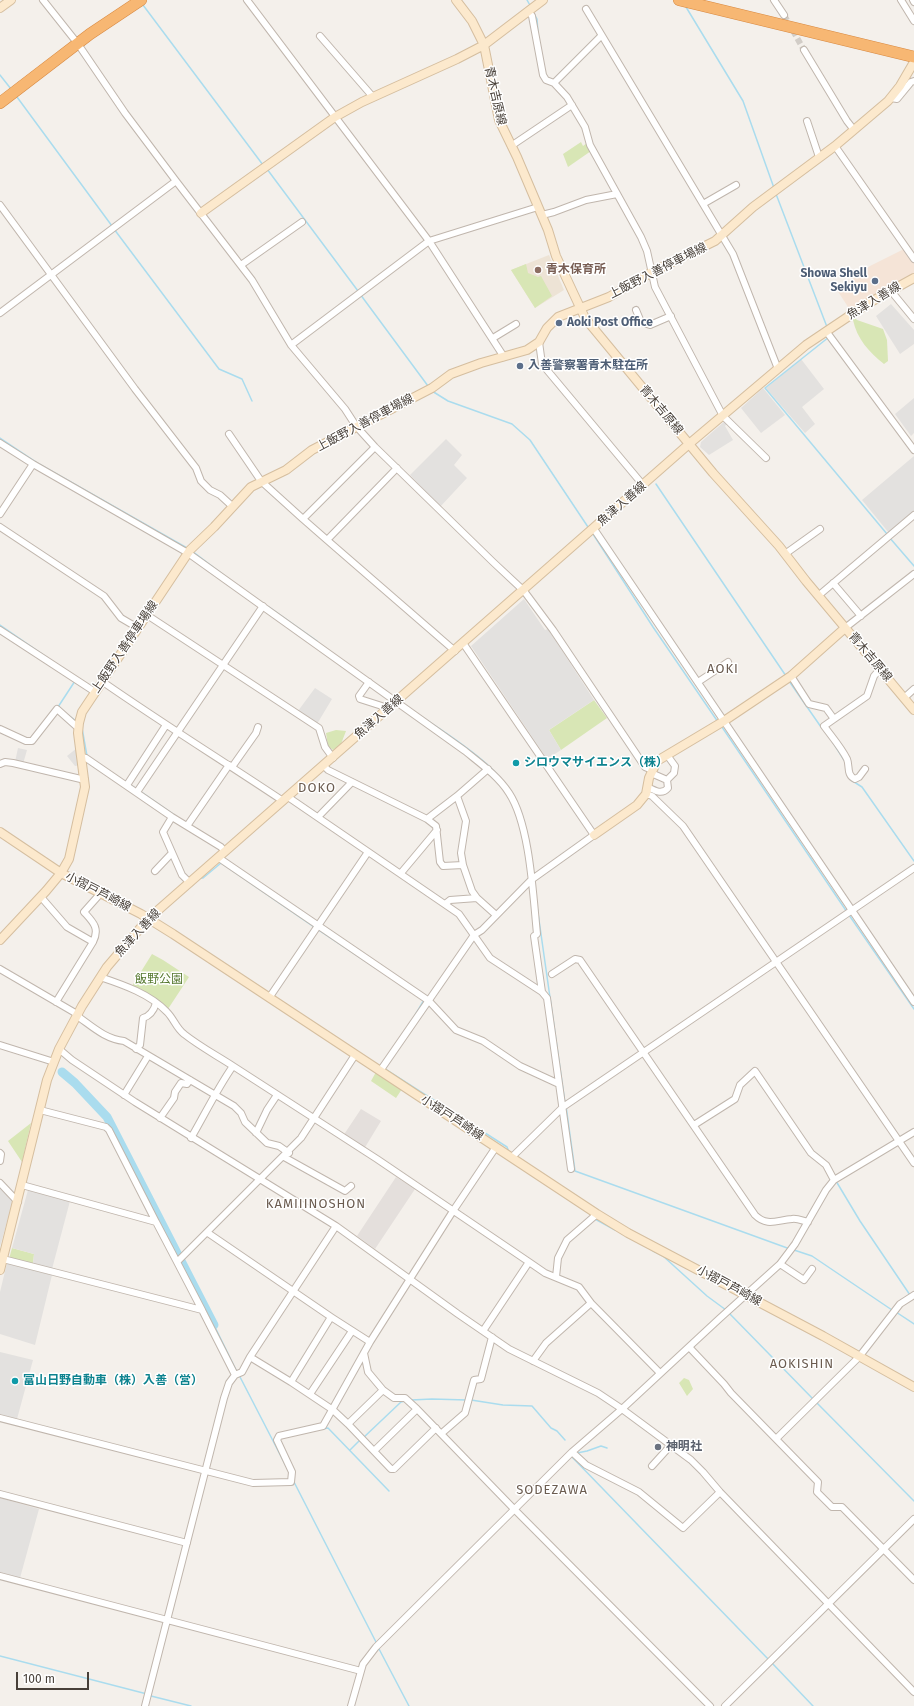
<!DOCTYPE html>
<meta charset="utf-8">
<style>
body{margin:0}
#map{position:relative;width:914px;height:1706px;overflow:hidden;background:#f4f0eb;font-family:"Fira Sans",sans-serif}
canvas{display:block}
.scale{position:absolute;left:16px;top:1672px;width:73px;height:18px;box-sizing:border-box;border:2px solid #484039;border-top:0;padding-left:5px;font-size:12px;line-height:14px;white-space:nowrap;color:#484039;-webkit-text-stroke:3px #fff;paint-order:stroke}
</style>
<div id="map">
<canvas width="914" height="1706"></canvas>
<div class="scale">100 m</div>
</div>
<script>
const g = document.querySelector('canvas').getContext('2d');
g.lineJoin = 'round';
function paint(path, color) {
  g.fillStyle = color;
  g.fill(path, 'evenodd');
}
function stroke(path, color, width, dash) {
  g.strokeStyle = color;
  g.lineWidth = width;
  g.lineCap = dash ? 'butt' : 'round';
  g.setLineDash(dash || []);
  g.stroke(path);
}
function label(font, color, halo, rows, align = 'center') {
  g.font = font + ' "Fira Sans","Noto Sans JP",sans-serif';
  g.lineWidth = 3;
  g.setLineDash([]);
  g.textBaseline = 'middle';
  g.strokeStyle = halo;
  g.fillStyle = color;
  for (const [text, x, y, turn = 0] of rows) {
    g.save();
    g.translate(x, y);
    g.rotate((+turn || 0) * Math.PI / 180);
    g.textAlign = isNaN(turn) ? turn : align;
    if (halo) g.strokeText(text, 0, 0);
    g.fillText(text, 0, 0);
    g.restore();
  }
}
paint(new Path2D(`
 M 904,249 L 914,263 L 914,274 L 850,310 L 837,290 L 870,266 Z`), '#f5e4d7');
paint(new Path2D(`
 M 361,1109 L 381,1121 L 364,1149 L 343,1136 Z
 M 396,1177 L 415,1189 L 375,1249 L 357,1236 Z`), '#e4dfdc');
paint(new Path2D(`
 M 549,255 L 564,290 L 535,308 L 511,270 Z`), '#ede3d5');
paint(new Path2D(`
 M 581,142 L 583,146 L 587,143 L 591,151 L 568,167 L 563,154 Z
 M 526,264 L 528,273 L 538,277 L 541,276 L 552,296 L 535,308 L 511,270 Z
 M 855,318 L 857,320 L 883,329 L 887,340 L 888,361 L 884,364 C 869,352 857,339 853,320 Z
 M 594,700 L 607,718 L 561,750 L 549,730 Z
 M 336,730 L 346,731 L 341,744 L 333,750 L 328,746 L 326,733 Z
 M 152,954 L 163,960 L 189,977 L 168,1009 L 132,986 Z
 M 376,1072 L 402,1089 L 396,1098 L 371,1081 Z
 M 31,1123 L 22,1162 L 8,1141 Z
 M 12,1248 L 34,1254 L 33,1264 L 9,1259 Z
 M 684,1378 L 689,1380 L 693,1389 L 687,1396 L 679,1383 Z`), '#d8e6b5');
paint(new Path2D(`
 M 891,304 L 914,330 L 914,344 L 900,354 L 876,316 Z
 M 801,359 L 824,389 L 802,407 L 815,424 L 805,433 L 766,388 Z
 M 763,388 L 785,415 L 761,433 L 741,408 Z
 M 914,398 L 914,433 L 911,436 L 895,414 Z
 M 725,421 L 727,424 L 725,426 L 733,440 L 709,455 L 700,447 L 701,442 Z
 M 446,439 L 462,455 L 454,465 L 467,478 L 440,507 L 410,475 Z
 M 914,456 L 914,513 L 889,533 L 862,500 Z
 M 524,599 L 545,630 L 548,629 L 594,700 L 549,730 L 561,750 L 547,759 L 471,646 Z
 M 315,688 L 332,699 L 317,724 L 298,711 Z
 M 18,748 L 27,750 L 23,764 L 15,762 Z
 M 77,748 L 81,765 L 75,766 L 67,756 Z
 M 0,1187 L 13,1200 L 0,1247 Z
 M 28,1190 L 70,1201 L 52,1269 L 33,1264 L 34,1254 L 12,1248 Z
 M 7,1263 L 52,1275 L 35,1345 L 0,1334 L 0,1292 Z
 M 0,1352 L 33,1360 L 17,1419 L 0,1414 Z
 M 0,1498 L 39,1509 L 20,1578 L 0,1573 Z`), '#e3e1df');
stroke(new Path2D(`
 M 527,0 L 531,7
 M 143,5 L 263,165
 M 686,7 L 743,101 L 774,188
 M 533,12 L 537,19 L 538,33
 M 0,75 L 11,89
 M 17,97 L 112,226
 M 267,169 L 358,291
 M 776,194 L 827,327
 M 114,229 L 219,369 L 242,379 L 252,401
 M 360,294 L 428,386
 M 829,337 L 765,388 L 887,534
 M 432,391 L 448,401 L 512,424 L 530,440 L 588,527
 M 0,438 L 39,464 L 187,548
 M 656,484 L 786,676
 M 593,534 L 653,627 L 718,722
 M 889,537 L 914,566
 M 192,551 L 229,579
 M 269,607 L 317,641
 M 0,625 L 77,678
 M 789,681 L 821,727
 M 59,707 L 58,707 L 75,681
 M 68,715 L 76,721
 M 421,716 C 462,745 513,772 525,825
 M 722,727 L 847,912
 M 82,728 L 87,756
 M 832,741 L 844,760
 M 851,780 L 862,787 L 914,861
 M 130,785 L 137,789
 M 140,791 L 176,816
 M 199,878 L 203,878 L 221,863 L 314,927
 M 537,906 L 565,1103
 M 849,915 L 914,1009
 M 317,929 L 377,969
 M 414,1017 L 424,1000
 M 385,1069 L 507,1147 L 509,1152
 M 566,1106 L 575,1171 L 790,1249
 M 817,1154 L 826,1162
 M 836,1181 L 860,1221 L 910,1295
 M 566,1198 L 593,1216
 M 595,1219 L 615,1230
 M 794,1250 L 812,1256 L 892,1310
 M 653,1251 L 663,1256 L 707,1296 L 726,1310
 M 896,1312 L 914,1324
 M 729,1313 L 813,1399
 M 214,1325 L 237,1372
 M 239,1375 L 286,1466
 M 411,1400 L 432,1399 L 467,1400
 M 471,1400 L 503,1405 L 532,1406 L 551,1428 L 557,1431 L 565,1440
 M 815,1401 L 914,1501
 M 322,1429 L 328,1428 L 389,1491
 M 363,1438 L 401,1402 L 405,1401
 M 350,1450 L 360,1440
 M 577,1453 L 587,1451 L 601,1446 L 607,1448
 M 571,1456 L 769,1660
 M 294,1482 L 377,1644
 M 378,1647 L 409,1706
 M 0,1656 L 147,1694
 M 772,1663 L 813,1706
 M 151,1696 L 191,1706`), '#aadcee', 1.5);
stroke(new Path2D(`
 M 62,1072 L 75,1083 L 107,1117 L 214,1325`), '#aadcee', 9);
stroke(new Path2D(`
 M 784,15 L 804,50`), '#d2cdc7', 6, [6, 3]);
const street = new Path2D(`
 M 43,0 L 78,44 L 125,113 L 176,181 L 252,280 L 291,345 L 345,409 L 356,426 L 375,447 L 493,562 L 524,591 L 553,630 L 645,767 L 652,770
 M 247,0 L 429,241 L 504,357
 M 774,0 L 784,15
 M 901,0 L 914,21
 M 913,0 L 914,2
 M 586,9 L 733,254 L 778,369
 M 529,12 L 532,16 L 543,75 L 546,80 L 554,83
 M 320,36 L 373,97
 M 601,36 L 554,83 L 567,97 L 585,127 L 590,145 L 641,237 L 647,251 L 655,287 L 723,416 L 766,458
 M 804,50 L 847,121 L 854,130
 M 891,98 L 897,99 L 911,82 L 914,81
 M 807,121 L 819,157
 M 511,146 L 572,105
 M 835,146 L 914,259
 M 703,204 L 736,185
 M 0,205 L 135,389 L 196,468 L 201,481 L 210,490 L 220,495 L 232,506
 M 542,215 L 554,212 L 586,200 L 617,194
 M 241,265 L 302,222
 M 891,291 L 914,319
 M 636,310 L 641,322 L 650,325 L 671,316
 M 0,313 L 176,181
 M 826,331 L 914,450
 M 493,338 L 516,324
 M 539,342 L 542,364 L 643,485
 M 291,345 L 429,241 L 538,207
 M 229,434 L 261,481 L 303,519 L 375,447
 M 0,443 L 33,464 L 188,553 L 465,751 C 481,764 498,776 509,793 C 530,825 533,895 537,934 L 534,936 L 542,992 L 547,998 L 571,1169
 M 0,514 L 33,464
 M 303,519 L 327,540 L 397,468
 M 0,527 L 104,596 L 121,618 L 138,628
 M 594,529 L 914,1002
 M 327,540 L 455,651
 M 785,554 L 820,529
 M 833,583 L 861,616
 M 818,596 L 914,515
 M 147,615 L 319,728 L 325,747 L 333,758
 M 845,628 L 914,574
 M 0,630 L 95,692
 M 791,676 L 809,704 L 826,708 L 834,719
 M 103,682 C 162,723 223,761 283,801
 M 369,682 L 359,696 L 360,699 L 385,707 L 388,710
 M 698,682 L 728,662
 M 904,698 L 914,689
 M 0,729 L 26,741 L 32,741 L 57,709 L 76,726 L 78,726
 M 81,757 L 86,758 L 172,817 L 221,847 L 225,852
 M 0,764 L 5,762 L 13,763 L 85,780
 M 324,766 L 328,770 L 427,819
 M 232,767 L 256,733 L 258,727
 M 865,769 L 859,777 L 855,779 C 846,775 850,766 847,759 C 841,747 832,737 824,726 L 867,696 L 874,676 L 880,669
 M 651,773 L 667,780 L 674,773 L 675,766 L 667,755
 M 127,785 L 166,725
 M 648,787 C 655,791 662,795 668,788 L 667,780
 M 137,792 L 263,606
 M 646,794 L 652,796 L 683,826 L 914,1163
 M 457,796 L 466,821 L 461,853 L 463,865
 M 288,797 L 459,914 L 490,958 L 542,992
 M 172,817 L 163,832 L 182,875 L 190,883
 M 318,817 L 352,782
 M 187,826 L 229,765
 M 219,858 L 429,1001 L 456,1030 L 483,1041 L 520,1066 L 559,1084
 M 155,871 L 172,853
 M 401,873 L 437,830
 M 41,897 L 67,927 L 93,942 L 56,1002
 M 477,898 L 496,915
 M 445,904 L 450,900 L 477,898 L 472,891 L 463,865 L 443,866 L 440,862 L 436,826 L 427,819 L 457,796 L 488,769
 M 93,942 C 100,928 93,922 84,912 L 100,894
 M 0,969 L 77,1014 L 80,1018 C 94,1028 106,1039 124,1041 L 234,1106 L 241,1113 L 245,1122 L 267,1143 L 279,1146 L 289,1153
 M 552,974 L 575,959 L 580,960 L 755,1215 C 767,1227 777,1220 792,1219 C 797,1218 803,1221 808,1222
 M 100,977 C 124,985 150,994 167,1012 C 174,1019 176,1028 184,1034 C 199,1046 216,1055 233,1066 C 217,1089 205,1114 191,1138
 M 269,998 L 368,852
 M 0,1045 L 54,1062
 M 59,1049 L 72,1060 L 135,1102 L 336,1226 L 458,1314 L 509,1349 L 598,1393 L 622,1409 L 691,1460 L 703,1472 L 720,1492 L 914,1692
 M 136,1049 L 140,1045 L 143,1018 C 150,1016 154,1010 156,1003
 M 233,1066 L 377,1159 L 529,1262
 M 380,1071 L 474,935 L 482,930 L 531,880 L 594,835 L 463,643
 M 124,1095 L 148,1056
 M 160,1118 L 174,1098 L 175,1092 L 181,1083 L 187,1084 L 190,1080
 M 694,1125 L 735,1099 L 740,1085 L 755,1071 L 811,1153 L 826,1165 L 834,1180
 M 256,1133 L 267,1110 L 277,1095
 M 0,1153 L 1,1154 L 0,1161
 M 284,1157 L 345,1191 L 351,1186
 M 512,1157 L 563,1107 L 914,868
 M 0,1183 L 18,1202
 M 22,1185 L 156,1222 L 109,1130 L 106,1127 L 40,1110
 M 156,1222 L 177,1262
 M 208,1233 L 331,1317
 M 3,1259 L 202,1310 L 235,1375 L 229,1383 L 224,1398 L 145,1706
 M 780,1264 L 804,1280 L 812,1269
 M 556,1277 L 558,1258 L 567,1240 L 597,1214
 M 591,1303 L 660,1373
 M 202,1310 L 177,1262 L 301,1138 L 355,1055
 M 483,1331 L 529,1262 L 545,1273 L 579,1287 L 591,1303 L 546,1343 L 533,1361
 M 689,1347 L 724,1384 L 731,1393 L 818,1482 L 817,1492 L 832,1507 L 842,1507 L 914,1580
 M 364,1353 L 368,1372 L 383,1390 L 394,1398 L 405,1398 L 417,1409 L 514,1509 L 710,1706
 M 250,1357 L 291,1382
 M 235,1375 L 242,1372 L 250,1357 L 336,1226
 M 383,1390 L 348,1424 L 391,1469 L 394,1469 L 436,1428
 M 310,1394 L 352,1331
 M 0,1418 L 253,1483 L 291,1482 L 292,1472 L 277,1440 L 279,1436 L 323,1426 L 370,1342 L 453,1211 L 496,1147
 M 348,1424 L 333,1410 L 291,1382 L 331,1317 L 370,1342
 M 442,1433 L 465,1413 L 474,1380 L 481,1379 L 492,1337
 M 776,1439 L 859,1357 L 900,1304 L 914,1295
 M 375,1450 L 417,1409
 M 572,1452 L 586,1465 L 639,1492 L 683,1528 L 720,1492
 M 652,1466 L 671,1445
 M 0,1494 L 187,1543
 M 0,1576 L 361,1671
 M 351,1706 L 363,1664 L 376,1647 L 572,1452 L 622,1409 L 719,1319 L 780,1264 L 795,1244 L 826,1190 L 834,1180 L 914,1132
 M 725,1706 L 914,1519`);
const secondary = new Path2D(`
 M 456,0 L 472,21 L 484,45 L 499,120 L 517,157 L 548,230 L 556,256 L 585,318 L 713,473 L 779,546 L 806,581 L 914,710
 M 0,8 L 11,0
 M 201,213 L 335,117 L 362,102 L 457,59 L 484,45 L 543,0
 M 0,832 L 61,873 L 141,914 L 173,934 L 597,1214 L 628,1233 L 823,1336 L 914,1387
 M 594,835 L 637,805 L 646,794 L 649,778 L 657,761 L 724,721 L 791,676 L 845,628
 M 0,940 L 46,891 L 61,873 L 69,859 L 85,787 L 78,733 L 79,723 L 82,712 L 190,550 L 214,527 L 251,487 L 286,470 L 312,450 L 432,388 L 451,374 L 481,363 L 527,350 L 539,342 L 547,328 L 558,317 L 609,297 L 652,272 L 715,241 L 753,207 L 835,146 L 888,101 L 900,86 L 914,62
 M 0,1270 L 47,1080 L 59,1049 L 82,1006 L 107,967 L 148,919 L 689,444 L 806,345 L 867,304 L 914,278`);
const highway = new Path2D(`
 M 679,0 L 914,57
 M 0,103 L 90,34 L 141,0`);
stroke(street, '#c0b6ad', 8);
stroke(secondary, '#d5be9f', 10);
stroke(highway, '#d78942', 12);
stroke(street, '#fff', 6);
stroke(secondary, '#fce9cd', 8);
stroke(highway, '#f7b773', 11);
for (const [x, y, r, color] of [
 [538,270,4,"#8d6e63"],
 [875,281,4,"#5c6f8a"],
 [559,323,4,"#5c6f8a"],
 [520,366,4,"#5c6f8a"],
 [516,763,4,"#0f9aa8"],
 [15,1381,4,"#0f9aa8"],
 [658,1447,4,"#6b7280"]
]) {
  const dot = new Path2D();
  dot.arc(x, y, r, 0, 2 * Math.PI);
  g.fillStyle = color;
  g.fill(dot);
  stroke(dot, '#fff', 1.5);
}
label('12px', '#484039', '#fff', [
 ["青木吉原線",495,96,77],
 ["上飯野入善停車場線",658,271,-27],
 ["魚津入善線",874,301,-31],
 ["青木吉原線",661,410,50],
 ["上飯野入善停車場線",365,423,-28],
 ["魚津入善線",622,504,-41],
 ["上飯野入善停車場線",125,647,-56],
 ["青木吉原線",870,657,50],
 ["魚津入善線",379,717,-41],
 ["小摺戸芦崎線",98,892,27],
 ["魚津入善線",138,933,-47],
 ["小摺戸芦崎線",452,1118,33],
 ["小摺戸芦崎線",729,1286,28]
]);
label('bold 12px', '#785e54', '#fff', [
 ["青木保育所",546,270]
], 'left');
label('bold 12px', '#4e5e75', '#fff', [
 ["Showa Shell",867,274,"right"],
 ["Sekiyu",867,288,"right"],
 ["Aoki Post Office",567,323],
 ["入善警察署青木駐在所",528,366]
], 'left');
label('bold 12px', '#0d838f', '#fff', [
 ["シロウマサイエンス（株）",524,763],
 ["富山日野自動車（株）入善（営）",23,1381]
], 'left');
label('12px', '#55782e', '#fff', [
 ["飯野公園",159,980]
]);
label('bold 12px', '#5b616d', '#fff', [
 ["神明社",666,1447]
], 'left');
g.letterSpacing = '1px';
label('13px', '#6b5c50', '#fff', [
 ["AOKI",723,669],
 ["DOKO",317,788],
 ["KAMIIINOSHON",316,1204],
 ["AOKISHIN",802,1364],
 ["SODEZAWA",552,1490]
]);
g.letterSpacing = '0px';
</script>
